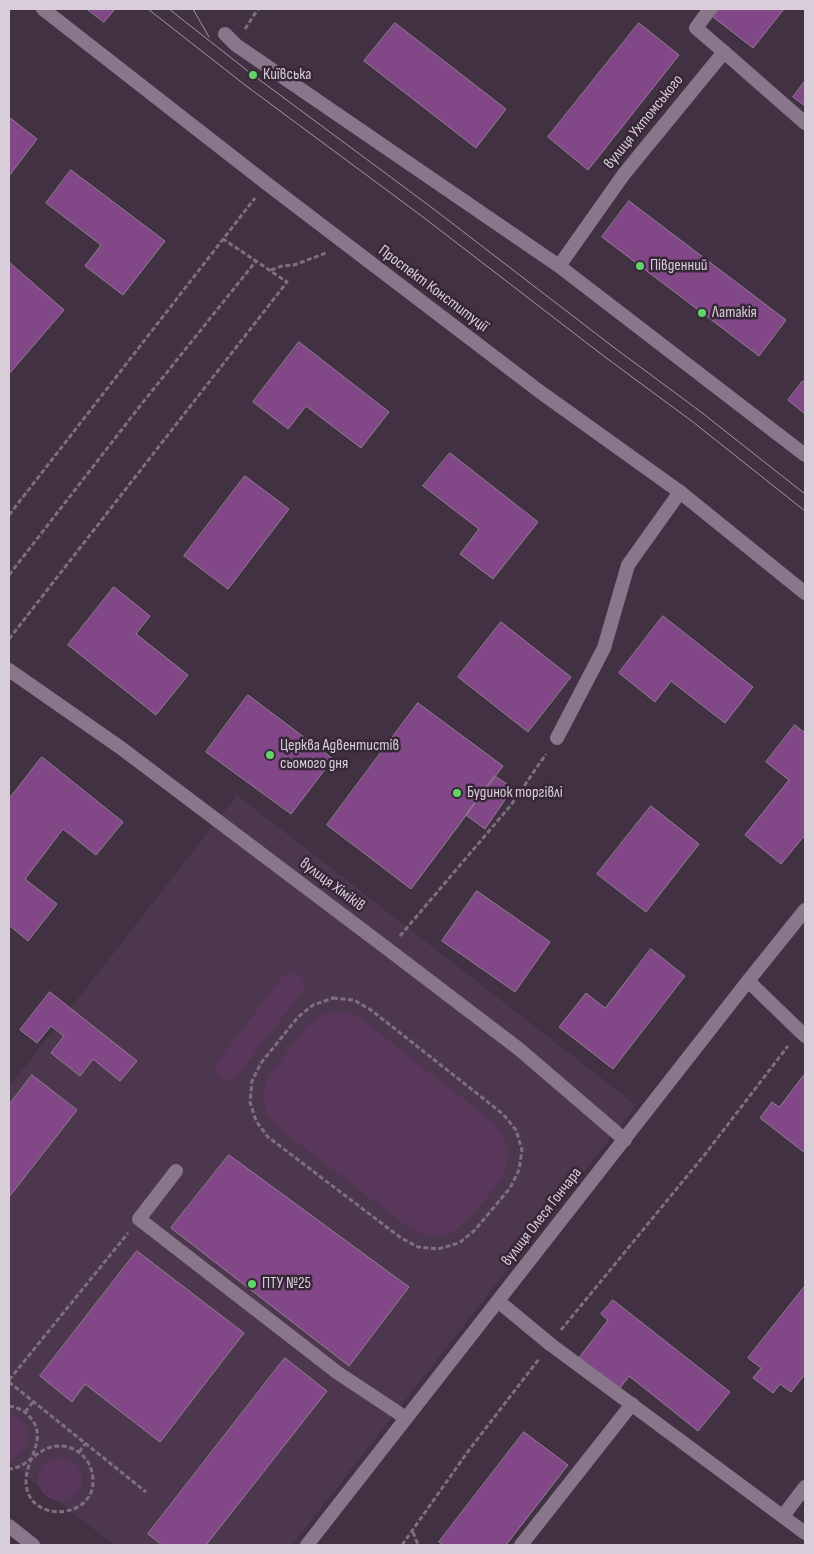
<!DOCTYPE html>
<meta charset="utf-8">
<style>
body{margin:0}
#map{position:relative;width:814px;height:1554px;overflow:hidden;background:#413142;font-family:"Sofia Sans Condensed",sans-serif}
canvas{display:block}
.frame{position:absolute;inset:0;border:10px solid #d8ced9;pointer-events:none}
</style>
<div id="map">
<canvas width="814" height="1554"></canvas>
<div class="frame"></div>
</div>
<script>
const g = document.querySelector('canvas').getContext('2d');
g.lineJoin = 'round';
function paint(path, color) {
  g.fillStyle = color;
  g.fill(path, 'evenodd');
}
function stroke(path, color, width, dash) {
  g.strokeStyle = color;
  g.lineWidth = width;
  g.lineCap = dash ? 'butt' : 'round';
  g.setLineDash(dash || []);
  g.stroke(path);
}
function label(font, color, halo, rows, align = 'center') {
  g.font = font + ' "Sofia Sans Condensed",sans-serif';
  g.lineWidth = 5;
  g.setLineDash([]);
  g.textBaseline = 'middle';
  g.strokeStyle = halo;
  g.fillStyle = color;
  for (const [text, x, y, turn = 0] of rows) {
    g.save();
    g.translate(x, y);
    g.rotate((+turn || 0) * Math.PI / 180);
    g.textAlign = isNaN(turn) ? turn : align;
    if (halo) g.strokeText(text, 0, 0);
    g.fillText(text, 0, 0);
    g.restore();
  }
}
paint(new Path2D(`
 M 237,795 L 636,1105 L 292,1545 L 114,1545 L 9,1463 L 9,1087 Z`), '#4d374e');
paint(new Path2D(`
 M 291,973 L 295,973 L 303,979 L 304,988 L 302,992 L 237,1076 L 229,1080 L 220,1078 L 215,1070 L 218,1061 L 282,977 Z
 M 335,1012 L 350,1013 L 364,1021 L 494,1123 C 504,1136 511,1148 507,1165 C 504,1181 468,1221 455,1230 C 450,1233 442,1236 437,1236 C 426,1237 417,1232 408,1227 L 277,1127 L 267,1115 L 263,1100 L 265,1084 L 272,1071 L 307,1026 L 319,1016 Z
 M 9,1416 C 36,1419 34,1451 10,1459 Z
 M38 1479a22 22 0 1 1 44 0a22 22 0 1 1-44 0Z`), '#58375a');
const building = new Path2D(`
 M 87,9 L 115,9 L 104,22 Z
 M 719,9 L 784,9 L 753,48 L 713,17 Z
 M 395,23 L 506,109 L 476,148 L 364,61 Z
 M 639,23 L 679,55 L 588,170 L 548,137 Z
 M 805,81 L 805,106 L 793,97 Z
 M 9,117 L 37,139 L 9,176 Z
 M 71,170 L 165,241 L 123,295 L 85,266 L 101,245 L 46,203 Z
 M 629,201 L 786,320 L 759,356 L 602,237 Z
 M 10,263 L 64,310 L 9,374 L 9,264 Z
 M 299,342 L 389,412 L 361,448 L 306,406 L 288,429 L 253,402 Z
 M 803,381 L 805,383 L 805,414 L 788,400 Z
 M 450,453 L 538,522 L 493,579 L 460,554 L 479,529 L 423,486 Z
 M 245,476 L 289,509 L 228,589 L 184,556 Z
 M 114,587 L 150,616 L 136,634 L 188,675 L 156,715 L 68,645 Z
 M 663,616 L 753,687 L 725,723 L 671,681 L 655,702 L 619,673 Z
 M 501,622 L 571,677 L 528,732 L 458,677 Z
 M 248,695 L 333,759 L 291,814 L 206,752 Z
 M 418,703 L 503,766 L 411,889 L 327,825 Z
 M 795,725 L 805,733 L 805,835 L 781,864 L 745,835 L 789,780 L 766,762 Z
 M 42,757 L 123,822 L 96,855 L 63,829 L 25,879 L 57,904 L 28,941 L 9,925 L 9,799 Z
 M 495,776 L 513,788 L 485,829 L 466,815 Z
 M 651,806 L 699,844 L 646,912 L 597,874 Z
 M 477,891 L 550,942 L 515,992 L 442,941 Z
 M 651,949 L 685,976 L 613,1069 L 559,1027 L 586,993 L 605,1008 Z
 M 50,992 L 137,1061 L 120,1081 L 93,1059 L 80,1076 L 51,1053 L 64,1036 L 51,1026 L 37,1043 L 20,1030 Z
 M 805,1074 L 805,1153 L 760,1118 L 772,1102 L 779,1107 Z
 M 32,1075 L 77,1110 L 9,1197 L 9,1105 Z
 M 229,1155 L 409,1287 L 349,1366 L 171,1228 Z
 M 137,1251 L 244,1333 L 160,1442 L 85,1384 L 72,1402 L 40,1376 Z
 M 805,1286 L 805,1374 L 791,1392 L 780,1384 L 773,1393 L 753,1378 L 761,1368 L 748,1358 Z
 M 613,1300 L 730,1392 L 698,1431 L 629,1376 L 618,1391 L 578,1359 L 608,1320 L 601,1314 Z
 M 285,1358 L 327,1391 L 206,1545 L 162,1545 L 148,1534 Z
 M 524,1432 L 568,1465 L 506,1545 L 443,1545 L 439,1542 Z`);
paint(building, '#824787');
stroke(building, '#927f93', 1);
stroke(new Path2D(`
 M 245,29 L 258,9
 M 271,270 L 282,266 L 294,265 L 326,253
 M 9,515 L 255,198
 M 9,575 L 140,406 L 256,261 L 223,239
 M 9,639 L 287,282 L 256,261
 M 400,936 L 511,805 L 546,754
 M 333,998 L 354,1000 L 371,1010 L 503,1114 L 516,1130 L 522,1150 L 519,1170 L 510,1188 L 474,1231 L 459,1243 L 438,1249 L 418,1247 L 401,1238 L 268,1137 L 256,1121 L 250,1102 L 252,1081 L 261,1063 L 298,1017 L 313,1005 Z
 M 561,1330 L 706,1153 L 788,1046
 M 9,1380 L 128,1233
 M 9,1382 L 146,1492
 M 9,1406 C 16,1407 24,1410 29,1416 C 49,1437 27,1457 26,1480 C 25,1529 110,1519 90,1466 C 86,1457 77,1449 67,1447 C 41,1440 30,1468 9,1469
 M 25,1412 L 33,1402
 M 79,1452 L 85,1444
 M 413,1532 L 418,1545
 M 402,1545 L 469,1450 L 539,1359`), '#7d6f7e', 3, [5, 2.5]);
stroke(new Path2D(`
 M 724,52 L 805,123
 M 557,738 L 604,648 L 628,565 L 680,492
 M 748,981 L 805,1036
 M 176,1171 L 139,1219 L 338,1373 L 406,1418
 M 550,1344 L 805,1533
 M 783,1516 L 805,1487
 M 521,1545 L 632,1404`), '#89768a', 14);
stroke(new Path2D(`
 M 225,34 L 236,45 L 559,266 L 805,455
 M 559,266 L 624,174 L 724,52 L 696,28 L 710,9
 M 9,670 L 121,748 L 389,950 L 519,1049 L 625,1140
 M 498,1301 L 550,1344`), '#89768a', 14);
stroke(new Path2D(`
 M 43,9 L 266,183 L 539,391 L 680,492 L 805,593
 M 9,1526 L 33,1545
 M 307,1545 L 748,981 L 805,910`), '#89768a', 14);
stroke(new Path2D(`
 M 148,9 L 245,85 L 423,217 L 605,357 L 693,422 L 805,511
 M 169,9 L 253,75 L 431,207 L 612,346 L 701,412 L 805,494
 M 193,9 L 209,37`), '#a296a3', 1);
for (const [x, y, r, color] of [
 [253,75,5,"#62d469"],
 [640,266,5,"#62d469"],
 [702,313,5,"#62d469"],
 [270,755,5,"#62d469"],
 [457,793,5,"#62d469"],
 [252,1284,5,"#62d469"]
]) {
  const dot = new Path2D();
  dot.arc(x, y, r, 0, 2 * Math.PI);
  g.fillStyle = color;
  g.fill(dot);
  stroke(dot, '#372738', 2);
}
label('16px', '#d8ced9', '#372738', [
 ["Київська",263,75],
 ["Південний",650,266],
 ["Латакія",712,313],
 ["Церква Адвентистів",280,746],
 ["сьомого дня",280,764],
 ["Будинок торгівлі",467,793],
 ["ПТУ №25",262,1284]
], 'left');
label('16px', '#d8ced9', '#372738', [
 ["вулиця Ухтомського",644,122,-51],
 ["Проспект Конституції",433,289,37],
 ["вулиця Хіміків",332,885,37],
 ["вулиця Олеся Гончара",542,1217,-52]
]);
</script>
